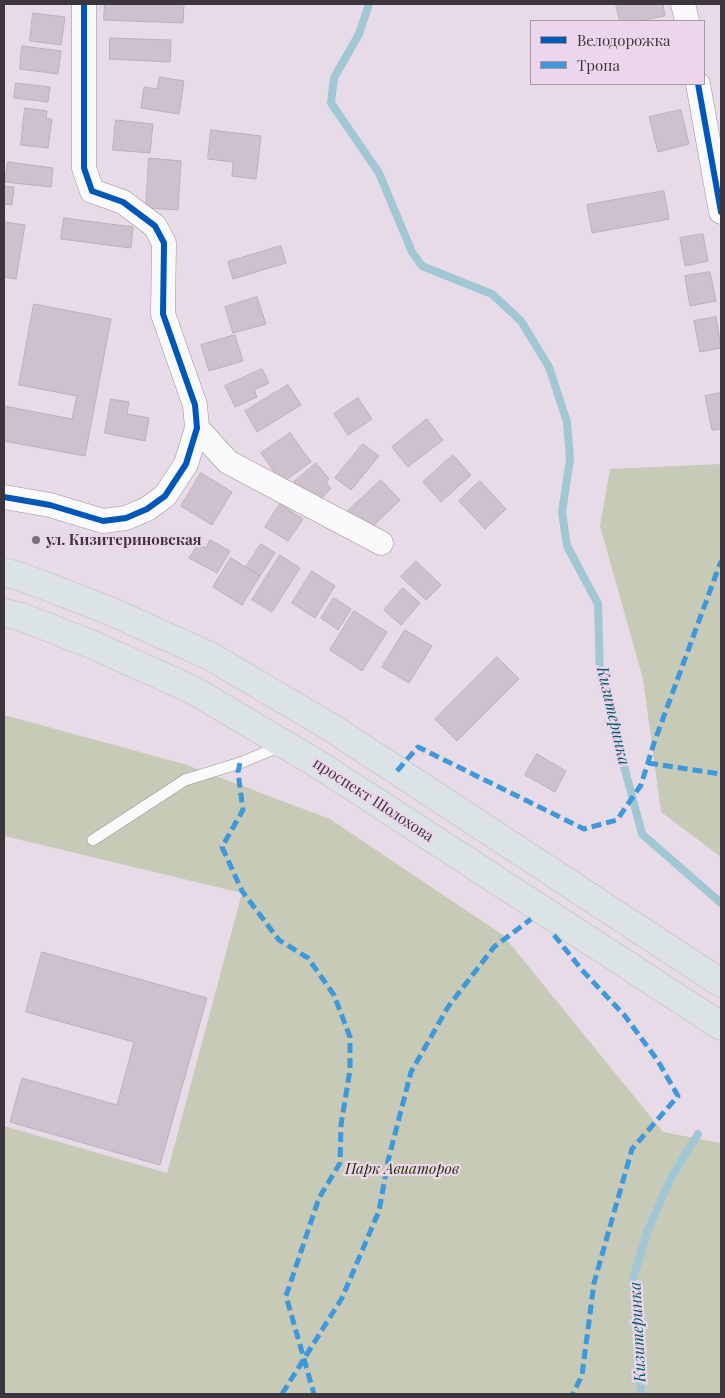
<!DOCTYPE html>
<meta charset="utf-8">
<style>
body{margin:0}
#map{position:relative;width:725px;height:1398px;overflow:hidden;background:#e7dbe7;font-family:"Playfair Display",serif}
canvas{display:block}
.frame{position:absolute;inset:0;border:5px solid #3d353d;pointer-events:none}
.legend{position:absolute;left:530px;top:20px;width:175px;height:65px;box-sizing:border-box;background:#ecd6ec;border:1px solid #a696a6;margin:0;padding:6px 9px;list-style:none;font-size:15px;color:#3d353d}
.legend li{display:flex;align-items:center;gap:10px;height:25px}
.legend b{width:25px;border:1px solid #a696a6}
</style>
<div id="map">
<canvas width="725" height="1398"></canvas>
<div class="frame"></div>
<ul class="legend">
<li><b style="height:6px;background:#0057b8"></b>Велодорожка</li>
<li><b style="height:6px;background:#3f98d9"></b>Тропа</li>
</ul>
</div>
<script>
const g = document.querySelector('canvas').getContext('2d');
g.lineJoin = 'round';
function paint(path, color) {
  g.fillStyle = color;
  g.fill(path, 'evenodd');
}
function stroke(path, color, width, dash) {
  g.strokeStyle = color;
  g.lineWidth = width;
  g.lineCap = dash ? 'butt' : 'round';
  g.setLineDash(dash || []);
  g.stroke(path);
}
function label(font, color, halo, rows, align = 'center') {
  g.font = font + ' "Playfair Display",serif';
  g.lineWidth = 4.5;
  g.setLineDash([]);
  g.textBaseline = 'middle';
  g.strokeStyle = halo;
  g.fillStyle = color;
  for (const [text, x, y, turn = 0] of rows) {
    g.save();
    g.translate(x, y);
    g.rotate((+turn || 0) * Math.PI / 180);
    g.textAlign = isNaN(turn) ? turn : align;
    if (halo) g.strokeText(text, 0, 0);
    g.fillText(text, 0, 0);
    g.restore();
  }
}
paint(new Path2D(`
 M 721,464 L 721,857 L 661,812 L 643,679 L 600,526 L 610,469 Z
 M 4,715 L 184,764 L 330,819 L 503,935 L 663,1132 L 721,1143 L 721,1394 L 4,1394 L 4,1126 L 167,1173 L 242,893 L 4,836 Z`), '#c8cab8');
stroke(new Path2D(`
 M 369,4 L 359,34 L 334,78 L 331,103 L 379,173 L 412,252 L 422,266 L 492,294 L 521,321 L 549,367 L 567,422 L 570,459 L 562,512 L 567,546 L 598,604 L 600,675 L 642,834 L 721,903
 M 641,1394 L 640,1330 L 633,1279 L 647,1232 L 670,1180 L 698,1134`), '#a0c7d3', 8);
const building = new Path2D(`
 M 105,4 L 184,4 L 183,23 L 104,20 Z
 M 616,4 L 663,4 L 665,16 L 637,21 L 620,21 Z
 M 33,13 L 65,17 L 61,45 L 30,41 Z
 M 110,38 L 171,40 L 170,62 L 110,59 Z
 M 22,46 L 61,51 L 58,74 L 20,69 Z
 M 160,77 L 184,81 L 179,114 L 141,108 L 144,87 L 157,89 Z
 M 16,83 L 50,87 L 48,102 L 14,98 Z
 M 25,108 L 47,111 L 46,118 L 52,119 L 48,148 L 21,145 Z
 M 681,110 L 689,144 L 658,152 L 649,117 Z
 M 116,120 L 153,124 L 150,153 L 113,150 Z
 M 211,130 L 261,136 L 256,179 L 232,176 L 233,162 L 208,159 Z
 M 149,158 L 181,161 L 178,210 L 146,208 Z
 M 8,162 L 53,168 L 51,187 L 5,182 Z
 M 4,186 L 14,187 L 12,205 L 4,204 Z
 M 664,191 L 669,219 L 592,233 L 587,205 Z
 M 64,218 L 133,227 L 131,248 L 61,239 Z
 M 4,222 L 25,225 L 16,279 L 4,277 Z
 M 703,234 L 708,261 L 685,266 L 680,238 Z
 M 281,246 L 286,263 L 233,279 L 228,262 Z
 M 710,272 L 716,301 L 690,306 L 685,276 Z
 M 257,297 L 266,324 L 233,333 L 225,307 Z
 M 34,304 L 111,319 L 85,456 L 4,441 L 4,406 L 72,419 L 77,396 L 19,385 Z
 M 716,317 L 721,348 L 700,352 L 694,321 Z
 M 235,335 L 243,361 L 209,371 L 201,345 Z
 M 262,369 L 269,383 L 254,390 L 257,397 L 235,407 L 225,386 Z
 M 288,385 L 301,405 L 257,432 L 245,411 Z
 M 721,393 L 721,429 L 712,430 L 705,396 Z
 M 358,398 L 372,419 L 348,435 L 334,414 Z
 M 111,399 L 129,402 L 127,414 L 149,418 L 145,441 L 105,433 Z
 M 427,419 L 443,440 L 408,467 L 392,447 Z
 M 290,433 L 311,462 L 282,483 L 261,453 Z
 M 363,444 L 379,456 L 351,490 L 335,478 Z
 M 453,455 L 471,475 L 441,502 L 423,482 Z
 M 316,463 L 329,479 L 326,482 L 331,489 L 319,500 L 307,497 L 294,482 Z
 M 201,473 L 232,492 L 212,525 L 181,506 Z
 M 381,480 L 400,500 L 367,532 L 348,511 Z
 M 480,481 L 506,509 L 485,529 L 459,501 Z
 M 280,504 L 303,519 L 288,541 L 265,527 Z
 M 210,540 L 230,551 L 217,573 L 189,558 L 198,544 L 206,548 Z
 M 261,544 L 275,553 L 260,576 L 246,567 Z
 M 280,555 L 300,568 L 272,612 L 252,600 Z
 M 231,558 L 260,576 L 242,605 L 213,587 Z
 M 416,561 L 441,585 L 426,600 L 401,577 Z
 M 312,571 L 335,586 L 315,618 L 292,603 Z
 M 403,588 L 420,603 L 401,625 L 384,610 Z
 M 334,598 L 351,609 L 338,630 L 321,618 Z
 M 354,611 L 387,632 L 362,671 L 330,650 Z
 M 405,630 L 432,646 L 409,683 L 382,667 Z
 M 497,657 L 519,679 L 457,741 L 435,719 Z
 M 537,754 L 566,771 L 555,792 L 525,775 Z
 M 42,952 L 207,998 L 160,1165 L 10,1122 L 22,1078 L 117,1105 L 134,1042 L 26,1012 Z`);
paint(building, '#cec1ce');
stroke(building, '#b9b0b9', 1);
const lane = new Path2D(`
 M 93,840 L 185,780 L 240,763 L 281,746`);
const street = new Path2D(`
 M 683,4 L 687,21
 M 698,84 L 721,212
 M 197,428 L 228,462 L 381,543
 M 4,497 L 50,505 L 103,521 L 126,518 L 147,509 L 165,496 L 186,464 L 197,428 L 195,405 L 163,314 L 164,243 L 155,226 L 123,202 L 92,191 L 84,168 L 84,4`);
const primary = new Path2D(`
 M 4,572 L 22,577 L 110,611 L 210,656 L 332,728 L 721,983
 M 4,613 L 22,617 L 93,645 L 193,690 L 321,766 L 721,1026`);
stroke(lane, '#9b929b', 12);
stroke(street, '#9b929b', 25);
stroke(primary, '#c1bbc1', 29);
stroke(lane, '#fbfafb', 11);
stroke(street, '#fbfafb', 24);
stroke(primary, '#dbe3e4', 28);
stroke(new Path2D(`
 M 240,763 L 238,772 L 243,810 L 222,847 L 242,891 L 279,940 L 308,958 L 334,995 L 350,1037 L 350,1070 L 341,1125 L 340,1163 L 319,1198 L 286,1296 L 314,1394
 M 648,763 L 721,774
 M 397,771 L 418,747 L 584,829 L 617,820 L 641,785 L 654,743 L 721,561
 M 554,935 L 582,970 L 625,1016 L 658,1061 L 678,1096 L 632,1149 L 594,1283 L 582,1375 L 573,1394
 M 282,1394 L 342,1298 L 379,1211 L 388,1161 L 411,1072 L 448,1007 L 494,947 L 531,919`), '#3f98d9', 5, [10, 5]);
stroke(new Path2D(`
 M 698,84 L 721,212
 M 4,497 L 50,505 L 103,521 L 126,518 L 147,509 L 165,496 L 186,464 L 197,428 L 195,405 L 163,314 L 164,243 L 155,226 L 123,202 L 92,191 L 84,168 L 84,4`), '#0057b8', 6);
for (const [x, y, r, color] of [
 [36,540,5,"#786f78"]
]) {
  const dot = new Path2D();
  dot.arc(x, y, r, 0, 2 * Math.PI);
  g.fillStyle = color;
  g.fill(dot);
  stroke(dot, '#ecd6ec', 2);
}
label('bold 15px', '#3d353d', '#ecd6ec', [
 ["ул. Кизитериновская",46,540]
], 'left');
label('15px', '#3d353d', '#ecd6ec', [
 ["проспект Шолохова",373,800,33]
]);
label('italic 15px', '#243100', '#ecd6ec', [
 ["Парк Авиаторов",402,1169]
]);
label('italic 16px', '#015b68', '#ecd6ec', [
 ["Кизитеринка",613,716,77],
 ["Кизитеринка",638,1332,-93]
]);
</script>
